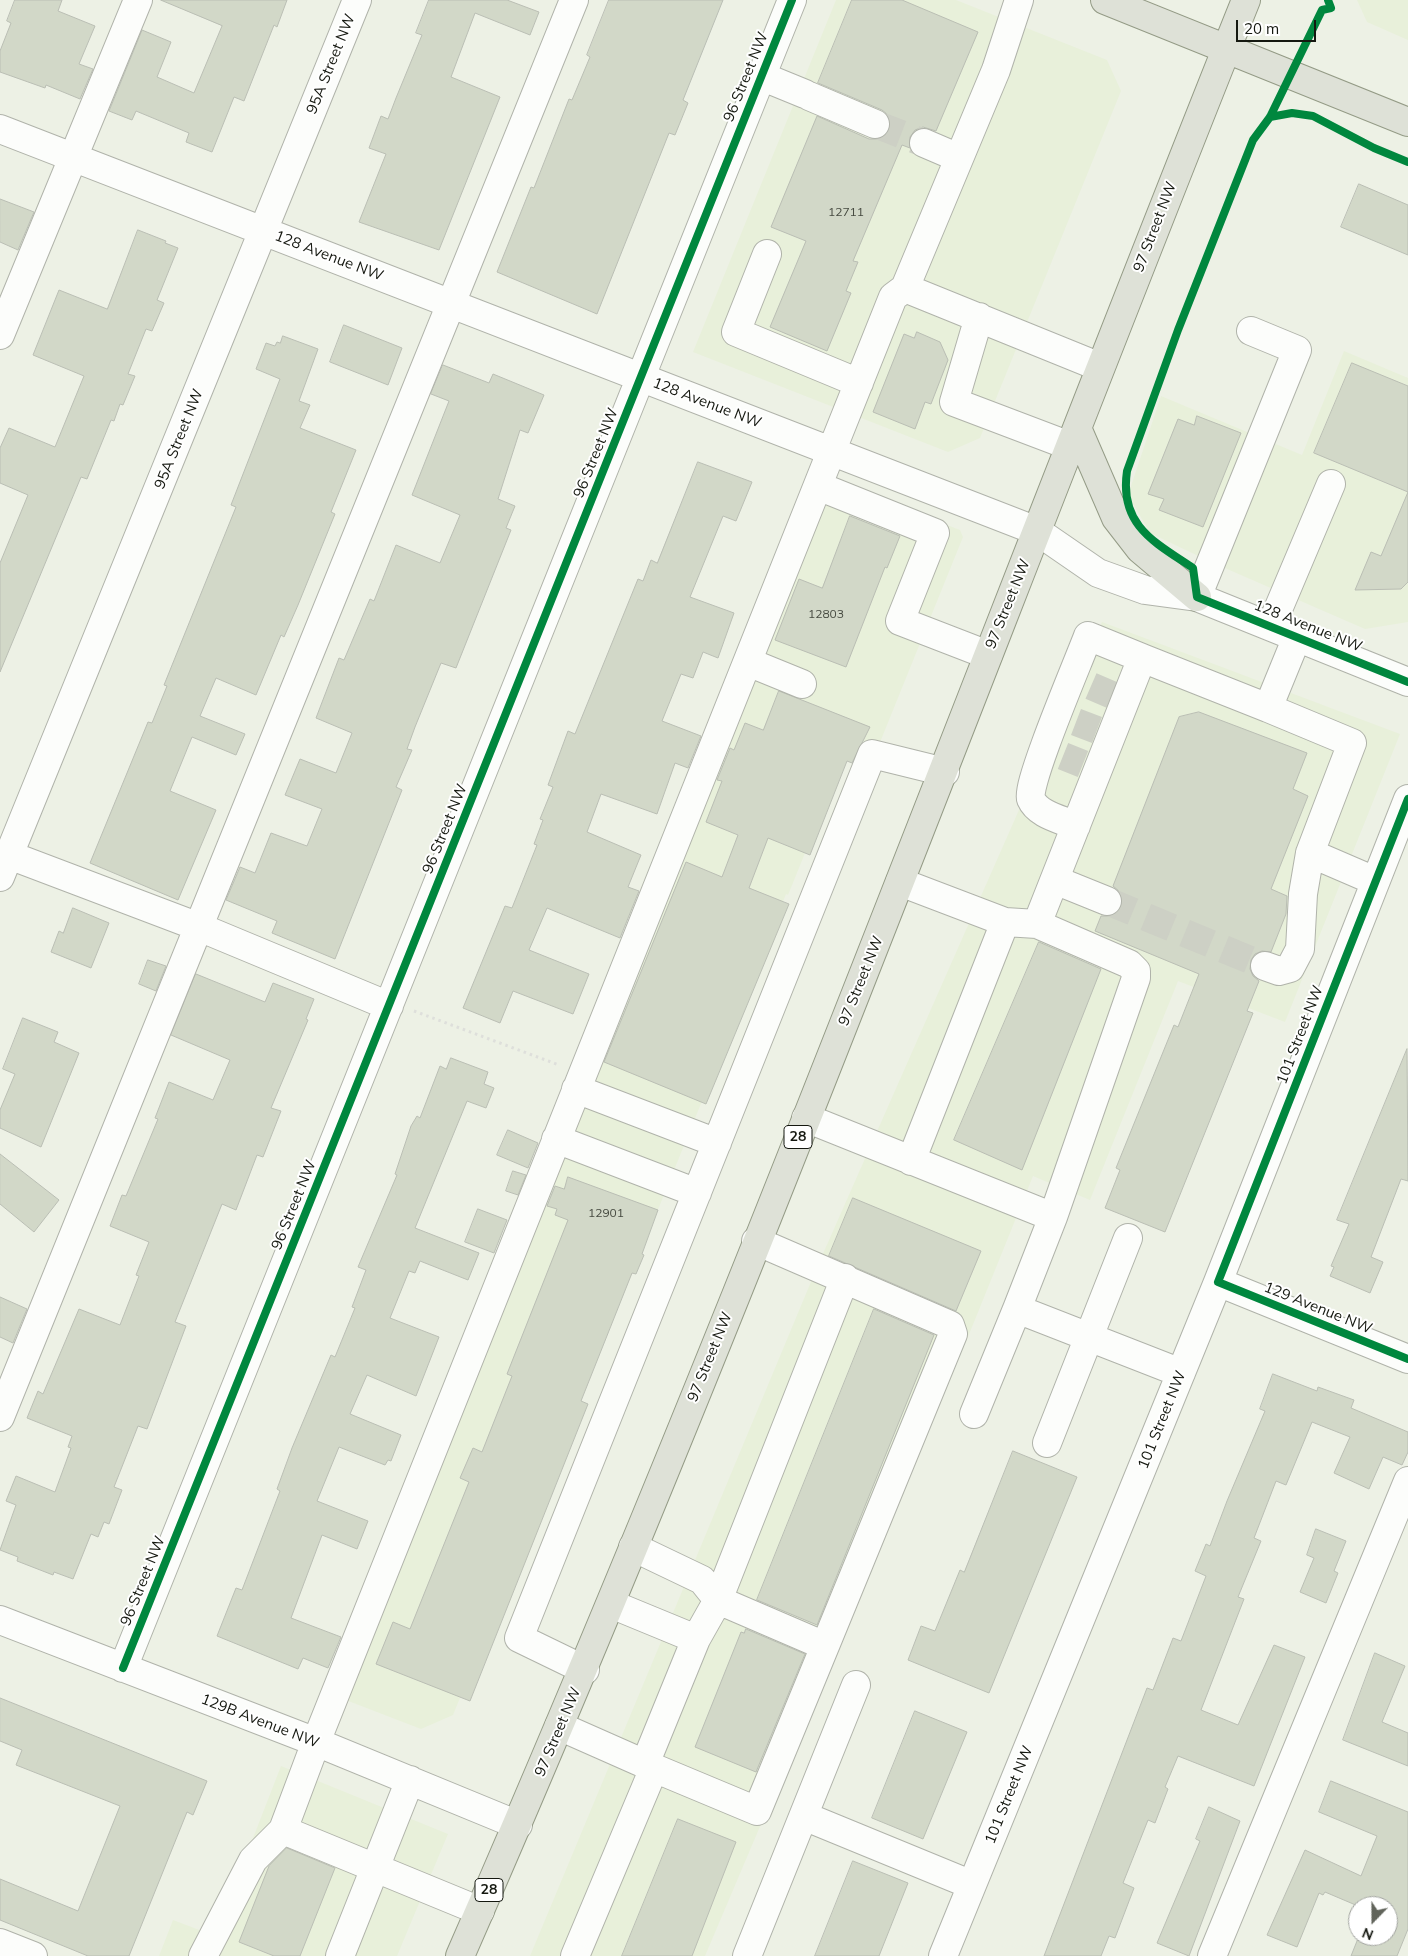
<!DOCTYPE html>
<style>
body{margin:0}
#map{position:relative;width:1408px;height:1956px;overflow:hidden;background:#edf1e5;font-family:Mulish,sans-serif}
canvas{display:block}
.north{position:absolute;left:1348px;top:1896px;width:50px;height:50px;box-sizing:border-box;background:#fff;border:1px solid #a1a39f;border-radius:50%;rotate:202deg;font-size:14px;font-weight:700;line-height:20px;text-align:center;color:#151810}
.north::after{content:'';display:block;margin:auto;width:18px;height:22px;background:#61645b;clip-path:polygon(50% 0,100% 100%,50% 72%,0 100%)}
.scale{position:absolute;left:1236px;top:20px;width:80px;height:22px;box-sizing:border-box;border:2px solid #151810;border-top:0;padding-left:6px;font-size:15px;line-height:18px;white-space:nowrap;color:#151810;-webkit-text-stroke:4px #fff;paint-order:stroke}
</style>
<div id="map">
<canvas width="1408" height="1956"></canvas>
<div class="north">N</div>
<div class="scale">20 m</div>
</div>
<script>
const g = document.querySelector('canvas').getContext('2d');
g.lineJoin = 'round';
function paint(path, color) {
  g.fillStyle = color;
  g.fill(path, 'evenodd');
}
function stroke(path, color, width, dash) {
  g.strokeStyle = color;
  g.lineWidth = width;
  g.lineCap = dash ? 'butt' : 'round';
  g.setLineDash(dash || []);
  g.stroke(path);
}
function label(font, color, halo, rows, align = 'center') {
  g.font = font + ' Mulish,sans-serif';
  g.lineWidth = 4;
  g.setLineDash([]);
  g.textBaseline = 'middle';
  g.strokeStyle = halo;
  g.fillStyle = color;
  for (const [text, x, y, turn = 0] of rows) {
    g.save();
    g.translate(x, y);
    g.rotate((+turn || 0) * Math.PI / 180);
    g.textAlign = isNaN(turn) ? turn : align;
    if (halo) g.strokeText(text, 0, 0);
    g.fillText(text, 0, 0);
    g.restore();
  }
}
paint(new Path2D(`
 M 836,0 L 956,0 L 1107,60 L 1121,91 L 980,438 L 948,452 L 693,352 Z
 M 1357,0 L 1408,0 L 1408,40 L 1367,22 Z
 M 1344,351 L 1408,378 L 1408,622 L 1365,629 L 1211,562 L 1150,533 L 1128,495 L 1161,396 L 1302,455 Z
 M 831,480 L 960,530 L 963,537 L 870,767 L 844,757 L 788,895 L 786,894 L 453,1715 L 421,1729 L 338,1697 Z
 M 1102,622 L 1400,734 L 1285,1022 L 1178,981 L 1090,1200 L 1033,1176 L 972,1327 L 705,1956 L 530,1956 L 818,1265 Z
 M 281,1766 L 448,1834 L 397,1956 L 159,1956 L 173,1920 L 215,1936 Z`), '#e8f0da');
const building = new Path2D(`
 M 15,0 L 62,0 L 58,11 L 95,26 L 79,64 L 93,69 L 80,99 L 46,85 L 45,88 L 0,72 L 0,51 L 11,23 L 7,21 Z
 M 161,0 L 287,0 L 277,27 L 274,25 L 244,101 L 234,97 L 212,152 L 186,142 L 189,133 L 136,111 L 132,120 L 109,111 L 142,30 L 171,42 L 157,77 L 194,93 L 222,26 Z
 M 429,0 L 507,0 L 539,12 L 530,35 L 475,13 L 451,77 L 500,97 L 439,250 L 359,222 L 386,154 L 369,148 L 381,116 L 388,119 L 396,98 L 422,35 L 416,33 Z
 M 609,0 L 723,0 L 683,100 L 688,103 L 675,135 L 669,133 L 597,314 L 497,272 L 531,187 L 534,188 L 569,99 L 572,100 L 590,57 L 587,55 Z
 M 852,0 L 902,0 L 978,32 L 936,131 L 923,127 L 915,130 L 910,137 L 910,148 L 902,145 L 853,261 L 858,262 L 846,291 L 851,293 L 827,351 L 770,327 L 806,241 L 771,227 L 817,116 L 869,139 L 877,139 L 884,137 L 890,130 L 890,122 L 887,114 L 882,110 L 818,83 Z
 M 1359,184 L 1408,205 L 1408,255 L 1341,227 Z
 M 0,199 L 34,212 L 18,250 L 0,242 Z
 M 138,230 L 166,241 L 165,243 L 178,248 L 157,300 L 164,303 L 152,331 L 146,329 L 128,374 L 135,376 L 123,405 L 120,404 L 114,421 L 111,420 L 87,479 L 81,477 L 0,672 L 0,563 L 28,495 L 0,483 L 0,448 L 9,428 L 55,447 L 84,376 L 33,355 L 59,290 L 107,309 Z
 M 344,325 L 402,348 L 388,385 L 330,362 Z
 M 917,332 L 940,342 L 948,360 L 931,404 L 925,402 L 915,429 L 873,412 L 904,334 L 914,338 Z
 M 283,336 L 318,349 L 299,401 L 310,405 L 300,428 L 356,450 L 331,512 L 335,514 L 298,605 L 284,637 L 281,635 L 256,695 L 216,678 L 200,716 L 245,734 L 236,755 L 192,737 L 170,791 L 216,810 L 178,900 L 90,863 L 148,722 L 152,723 L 167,686 L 164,685 L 236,507 L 231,505 L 280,379 L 256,369 L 266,343 L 275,346 L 277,342 L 280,343 Z
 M 1352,363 L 1408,386 L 1408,582 L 1401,589 L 1355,590 L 1371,552 L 1381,556 L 1408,492 L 1314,453 Z
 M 443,365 L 489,383 L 493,374 L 544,395 L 528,433 L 520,430 L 498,499 L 515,506 L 506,528 L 511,530 L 456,668 L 441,663 L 415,727 L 407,749 L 412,750 L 396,787 L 402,790 L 335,959 L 272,933 L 277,921 L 226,900 L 240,867 L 255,873 L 271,833 L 307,846 L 322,809 L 285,795 L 300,759 L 336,773 L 352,733 L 316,718 L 339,658 L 344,660 L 370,599 L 374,601 L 396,545 L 440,563 L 460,515 L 412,495 L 449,401 L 431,394 Z
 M 1197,416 L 1241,433 L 1203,527 L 1159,510 L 1164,499 L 1148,494 L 1178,419 L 1194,425 Z
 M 698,462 L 752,482 L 736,521 L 723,516 L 690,597 L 734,613 L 718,658 L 703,652 L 693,678 L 681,674 L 662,721 L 701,736 L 688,768 L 675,763 L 657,814 L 601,794 L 587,832 L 641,855 L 628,887 L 639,891 L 620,938 L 547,908 L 529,950 L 589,974 L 573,1014 L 513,991 L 500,1023 L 463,1008 L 505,906 L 512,908 L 537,845 L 534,844 L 543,820 L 540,819 L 553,787 L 548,785 L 568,731 L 575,734 L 638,579 L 643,581 L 651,560 L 657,563 Z
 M 850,516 L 900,536 L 887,568 L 885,567 L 846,667 L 775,640 L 799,579 L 822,588 Z
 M 779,691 L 870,727 L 852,763 L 847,761 L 810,855 L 768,838 L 749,888 L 789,904 L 706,1104 L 604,1062 L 686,862 L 722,877 L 738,835 L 706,822 L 722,781 L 717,780 L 730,748 L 734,750 L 745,723 L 763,730 Z
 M 1199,712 L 1307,753 L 1293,789 L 1308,796 L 1271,889 L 1287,896 L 1286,914 L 1271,952 L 1262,951 L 1255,954 L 1251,960 L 1250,969 L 1253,976 L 1259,981 L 1247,1011 L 1253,1013 L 1165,1232 L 1105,1208 L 1120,1170 L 1116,1168 L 1174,1025 L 1178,1027 L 1199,974 L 1095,931 L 1101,916 L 1109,916 L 1116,914 L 1122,906 L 1122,899 L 1120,892 L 1113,886 L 1179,717 Z
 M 73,908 L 109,923 L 91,968 L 51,952 L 59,931 L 63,933 Z
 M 1039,942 L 1101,969 L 1022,1170 L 954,1140 Z
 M 148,960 L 166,966 L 156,991 L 139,984 Z
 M 196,974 L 265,1002 L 273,983 L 314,999 L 306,1019 L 308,1020 L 271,1108 L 281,1111 L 263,1157 L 257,1155 L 236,1210 L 222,1204 L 175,1322 L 186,1326 L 147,1429 L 138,1426 L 114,1487 L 122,1490 L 109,1524 L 104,1522 L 98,1537 L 91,1534 L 73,1579 L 54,1572 L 53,1575 L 17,1561 L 18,1557 L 0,1550 L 16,1505 L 6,1501 L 16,1476 L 55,1492 L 71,1448 L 68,1447 L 72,1436 L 27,1418 L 38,1391 L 43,1394 L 79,1309 L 120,1325 L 139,1276 L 136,1275 L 149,1242 L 110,1226 L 122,1195 L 126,1196 L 158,1119 L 155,1118 L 169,1082 L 213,1100 L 230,1060 L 171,1035 Z
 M 23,1018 L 58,1032 L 54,1042 L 79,1053 L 41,1147 L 0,1128 L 0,1110 L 15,1074 L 3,1069 Z
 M 1407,1049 L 1408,1181 L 1401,1179 L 1371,1257 L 1383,1262 L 1370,1293 L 1330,1276 L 1334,1267 L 1331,1266 L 1349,1224 L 1337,1220 Z
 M 451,1058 L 488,1072 L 484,1084 L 494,1088 L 486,1108 L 467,1101 L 415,1228 L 479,1253 L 468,1280 L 420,1261 L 415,1273 L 409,1271 L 390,1318 L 439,1337 L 416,1396 L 367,1375 L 350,1414 L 401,1435 L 391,1461 L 388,1460 L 385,1465 L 339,1447 L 317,1501 L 368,1521 L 357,1549 L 322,1535 L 291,1618 L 341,1637 L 328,1668 L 303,1658 L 298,1669 L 217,1636 L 236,1588 L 242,1590 L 280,1491 L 277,1489 L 292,1448 L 331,1355 L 335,1357 L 355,1308 L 352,1307 L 366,1270 L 358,1267 L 397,1175 L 395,1174 L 411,1126 L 417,1116 L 420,1118 L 440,1066 L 446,1069 Z
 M 508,1130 L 538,1143 L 528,1168 L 497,1155 Z
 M 0,1154 L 59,1200 L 34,1232 L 0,1204 Z
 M 513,1171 L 526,1175 L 518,1195 L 506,1191 Z
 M 568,1177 L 658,1210 L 642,1254 L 644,1255 L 636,1274 L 632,1273 L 581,1401 L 588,1404 L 470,1701 L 376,1664 L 393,1622 L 410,1629 L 469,1482 L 460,1478 L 473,1448 L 482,1452 L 512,1376 L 507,1374 L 568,1220 L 555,1215 L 557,1209 L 547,1206 L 555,1186 L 564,1189 Z
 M 853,1198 L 981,1251 L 956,1311 L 829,1256 Z
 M 478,1209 L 507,1220 L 494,1253 L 465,1242 Z
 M 0,1297 L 27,1309 L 13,1343 L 0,1337 Z
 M 874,1309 L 934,1335 L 817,1625 L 757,1600 Z
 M 1273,1374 L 1317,1391 L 1318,1387 L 1354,1400 L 1351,1408 L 1408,1432 L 1408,1452 L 1402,1465 L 1383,1457 L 1369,1489 L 1334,1473 L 1350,1437 L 1312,1422 L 1286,1485 L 1276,1481 L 1254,1538 L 1261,1541 L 1238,1597 L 1244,1599 L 1201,1710 L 1238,1725 L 1274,1645 L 1305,1657 L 1254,1786 L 1178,1756 L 1165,1787 L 1168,1789 L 1155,1823 L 1148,1820 L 1123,1883 L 1134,1888 L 1115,1938 L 1109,1936 L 1101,1956 L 1044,1956 L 1147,1688 L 1153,1690 L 1173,1638 L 1181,1641 L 1206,1576 L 1195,1571 L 1206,1544 L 1210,1546 L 1227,1501 L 1265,1411 L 1260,1409 Z
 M 1013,1451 L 1077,1477 L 989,1693 L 908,1660 L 921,1626 L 935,1631 L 960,1570 L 964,1572 Z
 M 1316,1529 L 1346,1541 L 1334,1571 L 1338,1573 L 1326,1603 L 1300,1592 L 1314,1558 L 1307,1555 Z
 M 746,1629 L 805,1654 L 756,1772 L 695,1747 L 741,1632 L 744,1633 Z
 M 1375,1653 L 1405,1666 L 1382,1722 L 1408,1733 L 1408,1766 L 1343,1740 Z
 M 0,1698 L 207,1781 L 193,1815 L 187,1812 L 129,1956 L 88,1956 L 0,1920 L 0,1879 L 78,1911 L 120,1806 L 16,1765 L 22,1750 L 0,1741 Z
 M 915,1711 L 967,1732 L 923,1839 L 872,1818 Z
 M 1331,1781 L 1408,1812 L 1408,1929 L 1397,1956 L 1351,1956 L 1359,1936 L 1388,1936 L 1388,1906 L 1358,1906 L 1325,1892 L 1323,1895 L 1319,1893 L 1297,1947 L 1267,1935 L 1305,1850 L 1361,1876 L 1377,1836 L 1319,1812 Z
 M 1209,1807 L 1240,1821 L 1189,1956 L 1157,1943 L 1200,1841 L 1196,1839 Z
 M 678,1819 L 736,1842 L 692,1956 L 622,1956 Z
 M 287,1848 L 335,1868 L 300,1956 L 274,1956 L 239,1942 L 269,1866 Z
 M 853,1861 L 908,1883 L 879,1956 L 815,1956 Z`);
paint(building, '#d2d8c8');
stroke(building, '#babeb4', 1);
stroke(new Path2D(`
 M 875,124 L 924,143
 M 1091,686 L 1112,695
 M 1076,722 L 1097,730
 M 1063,756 L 1083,764
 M 1107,901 L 1265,966`), '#cdd0c5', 28, [28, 14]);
const minor = new Path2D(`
 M 761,76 L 805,94
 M 809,96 L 875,124
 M 0,129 L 1037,531 L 1098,573 L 1145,590 L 1197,597 L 1408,682
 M 924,143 L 959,158
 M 767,254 L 736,332 L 859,383
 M 905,288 L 1100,367
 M 979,317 L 954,402 L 1070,446
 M 0,335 L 138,0
 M 818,486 L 935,533 L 900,621 L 988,655
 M 1197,597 L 1297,350 L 1251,331
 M 1271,626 L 1331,484
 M 748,662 L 802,684
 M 1268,708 L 1352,743 L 1310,853 L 1375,881
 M 1076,826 C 1061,819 1038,815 1031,799 C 1025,786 1080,658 1088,636 L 1142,658
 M 9,855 L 199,927 L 389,1006
 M 0,877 L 357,0
 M 1055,880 L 1107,901
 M 900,882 L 1005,922 L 1037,924 L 1142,658 L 1268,708 L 1297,637
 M 1265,966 L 1279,971 L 1290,968 L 1300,949 L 1303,894 L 1310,853
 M 576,1089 L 717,1143
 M 806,1118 L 1053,1217
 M 556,1139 L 697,1193
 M 911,1161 L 1005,922
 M 1218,1282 L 1408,1359
 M 1017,1309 L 1053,1217 L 1136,978 L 1136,971 L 1129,964 L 1037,924
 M 974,1414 L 1017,1309 L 1181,1373
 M 0,1417 L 574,0
 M 1047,1443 L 1128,1238
 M 633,1547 L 702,1580 L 718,1600 L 825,1646 L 953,1334 L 950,1325 L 756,1241
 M 611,1604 L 696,1639 L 645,1764
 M 0,1620 L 316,1742 L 518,1825
 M 696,1639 L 718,1600 L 845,1278
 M 123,1668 L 792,0
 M 585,1670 L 519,1638 L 872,754 L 945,772
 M 559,1726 L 654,1768 L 575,1956
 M 654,1768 L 757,1811 L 825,1646
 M 804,1816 L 972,1885
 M 480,1911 L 283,1830 L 316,1742 L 893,297 L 905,288 L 996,70 L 1019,0
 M 0,1943 L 33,1956
 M 203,1956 L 253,1860 L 283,1830
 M 340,1956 L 410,1780
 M 747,1956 L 856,1685
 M 943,1956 L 1218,1282 L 1408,799
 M 1212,1956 L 1408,1481`);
const major = new Path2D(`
 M 1105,0 L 1408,122
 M 1077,428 L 1116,518 L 1140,549 L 1197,597
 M 460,1956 C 742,1312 985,652 1246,0`);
stroke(minor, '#b0b3aa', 30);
stroke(major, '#949b86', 30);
stroke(new Path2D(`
 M 414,1011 L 559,1065`), '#dedfdb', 3, [2.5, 4]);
stroke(minor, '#fcfdfb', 28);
stroke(major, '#dee1d7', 28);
stroke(new Path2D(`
 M 1328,0 L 1331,8 L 1322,10 L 1270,117 L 1253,140 L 1178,330 L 1127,471 C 1119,525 1154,542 1193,568 L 1197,597 L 1408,682
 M 1270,117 L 1292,113 L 1313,116 L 1374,148 L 1408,162
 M 1408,799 L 1218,1282 L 1408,1359
 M 123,1668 L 792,0`), '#00873e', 8);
label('12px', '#464a40', null, [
 ["12711",846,212],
 ["12803",826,614],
 ["12901",606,1213]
]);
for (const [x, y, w] of [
 [798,1137,28],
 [489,1890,28]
]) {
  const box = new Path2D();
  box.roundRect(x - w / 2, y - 11.5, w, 23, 4);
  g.fillStyle = '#fff';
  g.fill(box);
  stroke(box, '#151810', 1);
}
label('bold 14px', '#151810', null, [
 ["28",798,1137],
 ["28",489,1890]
]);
label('15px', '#151810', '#fff', [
 ["95A Street NW",331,64,-68],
 ["96 Street NW",746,77,-68],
 ["97 Street NW",1155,227,-69],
 ["128 Avenue NW",329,256,21],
 ["128 Avenue NW",707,403,21],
 ["95A Street NW",179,439,-68],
 ["96 Street NW",596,453,-68],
 ["97 Street NW",1008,604,-68],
 ["128 Avenue NW",1308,626,22],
 ["96 Street NW",445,829,-68],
 ["97 Street NW",861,981,-68],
 ["101 Street NW",1300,1035,-69],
 ["96 Street NW",294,1205,-68],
 ["129 Avenue NW",1318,1308,22],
 ["97 Street NW",710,1357,-68],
 ["101 Street NW",1162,1420,-68],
 ["96 Street NW",143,1581,-68],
 ["129B Avenue NW",260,1721,21],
 ["97 Street NW",558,1732,-67],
 ["101 Street NW",1009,1795,-68]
]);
</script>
